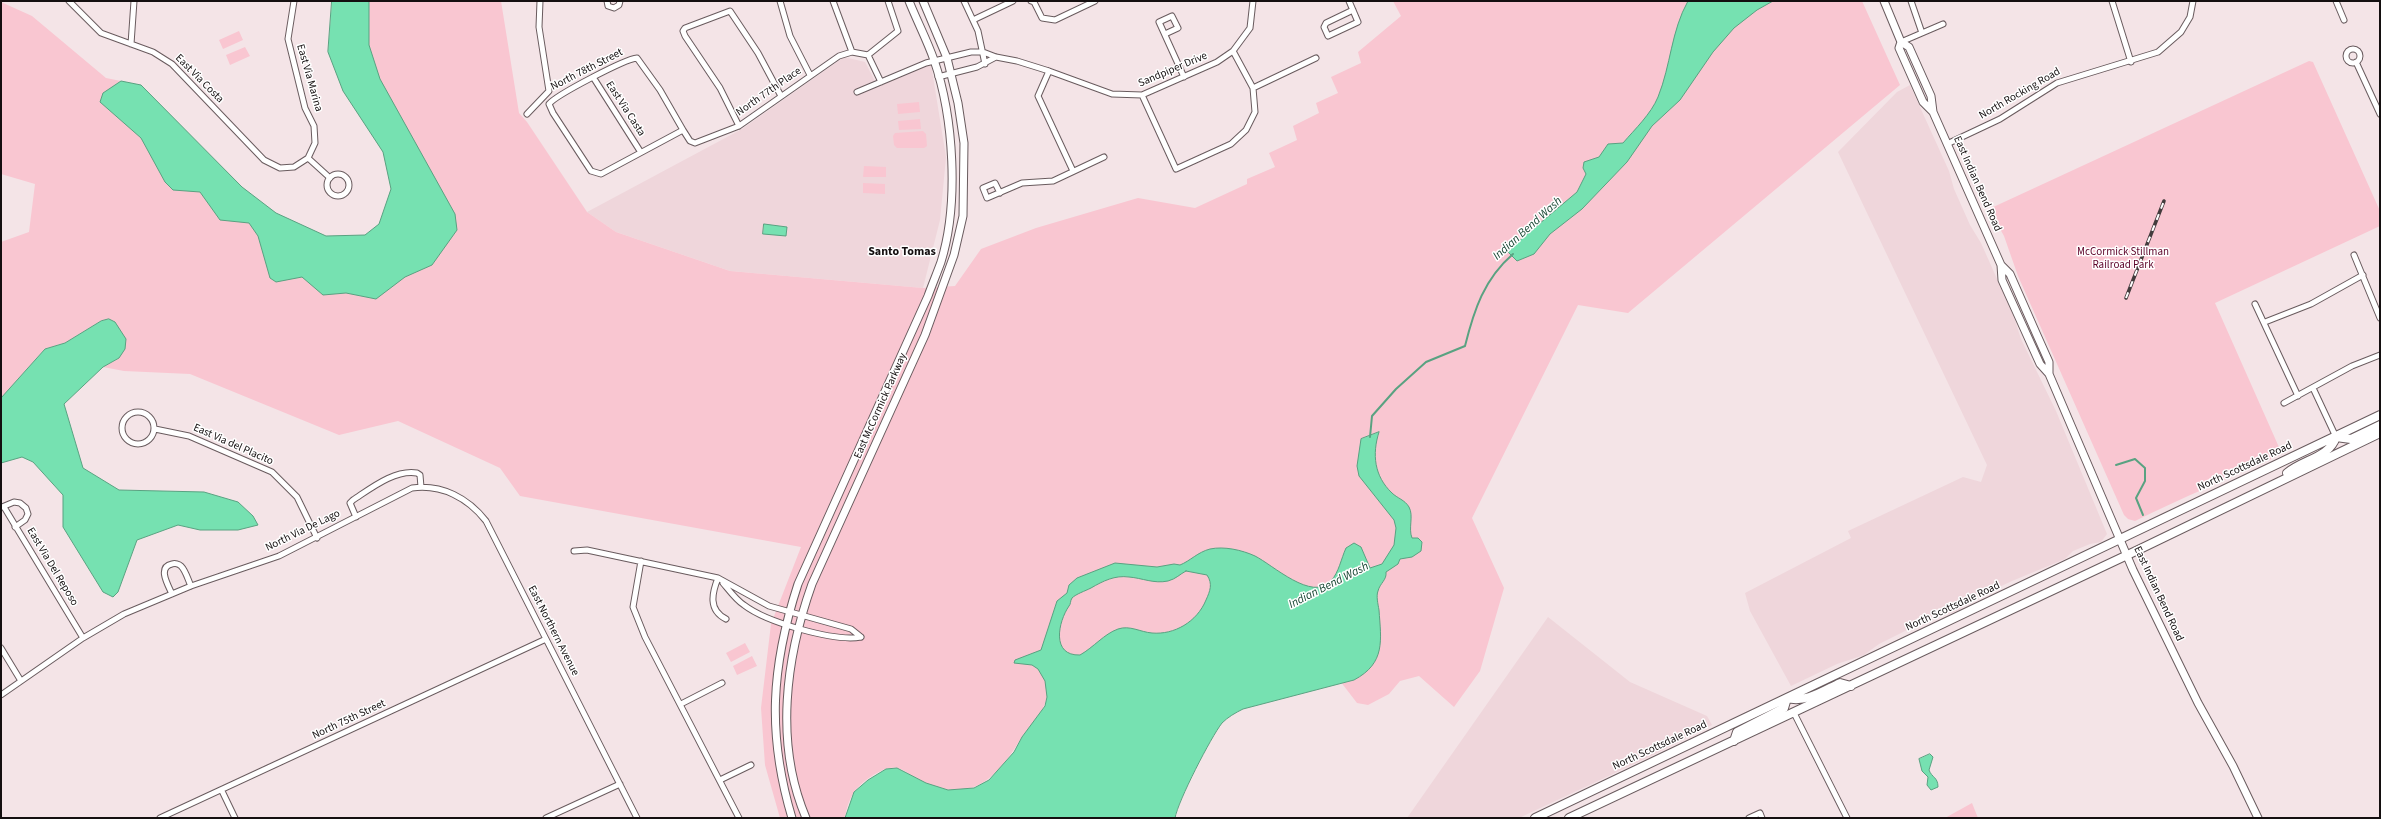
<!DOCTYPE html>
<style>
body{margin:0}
#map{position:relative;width:2381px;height:819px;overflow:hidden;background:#f4e4e7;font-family:"Source Sans 3",sans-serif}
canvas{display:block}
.frame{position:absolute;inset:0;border:2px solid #140f10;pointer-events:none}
</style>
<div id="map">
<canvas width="2381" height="819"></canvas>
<div class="frame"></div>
</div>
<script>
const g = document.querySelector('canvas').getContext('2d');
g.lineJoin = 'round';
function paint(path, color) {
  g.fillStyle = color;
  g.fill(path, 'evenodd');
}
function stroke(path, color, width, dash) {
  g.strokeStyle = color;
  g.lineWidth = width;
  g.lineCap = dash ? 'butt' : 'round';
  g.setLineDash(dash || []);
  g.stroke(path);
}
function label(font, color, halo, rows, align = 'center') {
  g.font = font + ' "Source Sans 3",sans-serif';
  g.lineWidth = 3;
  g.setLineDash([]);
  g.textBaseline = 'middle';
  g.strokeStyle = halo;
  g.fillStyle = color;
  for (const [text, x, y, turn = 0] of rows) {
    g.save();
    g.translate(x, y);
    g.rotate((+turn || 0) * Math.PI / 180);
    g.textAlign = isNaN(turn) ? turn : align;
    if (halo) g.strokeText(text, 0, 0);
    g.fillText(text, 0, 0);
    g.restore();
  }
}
paint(new Path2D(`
 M 844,57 L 865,62 L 876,83 L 931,64 L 946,157 L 940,220 L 923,288 L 730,271 L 616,232 L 587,212 L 742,129 Z
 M 1910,85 L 1949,171 L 1954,189 L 1970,225 L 1981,243 L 2014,317 L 2021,339 L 2056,411 L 2107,534 L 2101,542 L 2090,544 L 2073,551 L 2065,559 L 2012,581 L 1971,600 L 1959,610 L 1915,626 L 1879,644 L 1864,655 L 1837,664 L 1791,686 L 1750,611 L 1745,593 L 1851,538 L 1848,531 L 1963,477 L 1981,482 L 1987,465 L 1838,152 L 1897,92 Z
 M 1548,617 L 1630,682 L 1707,716 L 1712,725 L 1647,758 L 1519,818 L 1407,818 Z`), '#efd6db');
paint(new Path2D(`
 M 332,1 L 501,1 L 519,113 L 527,122 L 587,212 L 616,232 L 730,271 L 923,288 L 955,286 L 981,249 L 1036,228 L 1138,198 L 1195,208 L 1247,184 L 1247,179 L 1275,167 L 1269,153 L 1297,140 L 1293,126 L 1319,113 L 1316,103 L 1338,93 L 1331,77 L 1361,63 L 1358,52 L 1401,16 L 1393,1 L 1862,1 L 1900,85 L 1628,313 L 1578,305 L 1472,518 L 1504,588 L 1480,671 L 1454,707 L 1419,676 L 1400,681 L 1389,694 L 1368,705 L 1357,703 L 1294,621 L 1047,697 C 1043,715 1029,726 1020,740 C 996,779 972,803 924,783 C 915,779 907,771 898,768 C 885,764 861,782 854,792 C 849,800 846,809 845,818 L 780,818 L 765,765 L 761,708 L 771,624 L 801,547 L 520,496 L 500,468 L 398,421 L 339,435 L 190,374 L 124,371 L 103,367 L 119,358 L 101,321 L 65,343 L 45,349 L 1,398 L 1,242 L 29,232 L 35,184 L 1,174 L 1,2 L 32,16 L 106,78 L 141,85 L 242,187 L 276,213 L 326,236 L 365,235 L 379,224 L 391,189 L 383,152 L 343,91 L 328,52 Z
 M 239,31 L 243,40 L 223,49 L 219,40 Z
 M 245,47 L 250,56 L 230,65 L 226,55 Z
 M 2309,61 L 2313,62 L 2380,211 L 2380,226 L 2215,303 L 2282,454 C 2233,477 2183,497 2135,521 L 2128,519 L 2124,515 L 2018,276 L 2004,236 L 1989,209 Z
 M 919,102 L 920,112 L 898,114 L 897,104 Z
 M 920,119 L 921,129 L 899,130 L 898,121 Z
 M 923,131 L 926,134 L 927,146 L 924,148 L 897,148 L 894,145 L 893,136 L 895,133 Z
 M 864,166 L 886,167 L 886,177 L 863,177 Z
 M 863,183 L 885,184 L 885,194 L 863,193 Z
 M 745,643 L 750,652 L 731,662 L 726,653 Z
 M 752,656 L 757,666 L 737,675 L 733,666 Z
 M 1972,803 L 1978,818 L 1945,818 Z`), '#f9c6d1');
const water = new Path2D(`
 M 332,1 L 369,1 L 369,45 L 380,79 L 455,214 L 457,230 L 432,265 L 405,277 L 376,299 L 346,293 L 323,295 L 302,277 L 276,282 L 270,278 L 258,236 L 249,223 L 220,220 L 200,192 L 173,190 L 165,182 L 141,138 L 100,102 L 103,93 L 121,81 L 141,85 L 242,187 L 276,213 L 326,236 L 365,235 L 379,224 L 391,189 L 383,152 L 343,91 L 328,52 Z
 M 1688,1 L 1773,1 L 1757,10 L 1734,28 L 1713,52 L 1680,100 L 1652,126 L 1627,162 L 1582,209 L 1550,234 L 1534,254 L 1517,261 L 1507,251 L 1577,192 L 1586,174 L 1583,168 L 1584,162 L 1599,157 L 1608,144 L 1623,143 C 1635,129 1651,114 1658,97 C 1671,65 1671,31 1688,1 Z
 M 764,224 L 787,227 L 786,236 L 763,234 Z
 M 109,319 L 115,322 L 126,339 L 125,349 L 119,358 L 103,367 L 64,404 L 83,468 L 119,490 L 204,492 L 238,502 L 253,516 L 258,525 L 238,530 L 200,530 L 178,525 L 137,540 L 118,592 L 113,597 L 103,592 L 63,527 L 63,495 L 33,462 L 22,457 L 1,463 L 1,398 L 45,349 L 65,343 L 101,321 Z
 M 1379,432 C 1372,454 1374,476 1392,493 C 1397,498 1405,500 1409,507 C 1414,516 1408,528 1412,538 L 1418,538 L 1422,542 L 1421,551 L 1412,557 L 1400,559 L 1398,564 L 1386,572 C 1387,580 1380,583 1378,591 C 1376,596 1378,604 1379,610 C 1381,640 1386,663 1354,680 L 1243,709 C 1235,713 1228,717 1222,723 C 1211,737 1178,801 1175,818 L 845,818 L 854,792 L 868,780 L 886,769 L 897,768 L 926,783 L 948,790 L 974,788 L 989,780 L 1014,752 L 1022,737 L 1045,706 L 1047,697 L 1045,681 L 1038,669 L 1032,665 L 1014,663 L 1015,660 L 1041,650 L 1057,601 L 1067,593 L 1069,585 L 1077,578 L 1115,563 L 1157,567 L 1174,564 L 1180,565 C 1190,561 1198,552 1210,549 C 1224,546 1242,550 1255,556 C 1273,565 1312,602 1331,581 C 1339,572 1341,559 1346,548 L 1354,543 L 1361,547 L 1370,568 L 1382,564 L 1394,545 L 1396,528 L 1394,520 L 1359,476 L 1357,466 L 1361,439 ZM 1186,571 L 1207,575 C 1213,584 1210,591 1206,600 C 1197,622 1174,635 1152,633 C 1140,632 1130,625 1118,629 C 1104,634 1094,647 1080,655 C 1051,656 1058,622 1069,606 C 1071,604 1070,601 1072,598 C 1076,594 1085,591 1091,588 C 1103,581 1115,575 1129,577 C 1142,578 1154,584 1168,581 C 1176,579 1180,574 1186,571 Z
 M 1930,754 L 1933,757 L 1929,770 C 1932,778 1938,777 1938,787 L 1931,790 L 1927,785 L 1928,777 L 1922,771 L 1919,759 Z`);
paint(water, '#76e1b1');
stroke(water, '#59a281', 1);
stroke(new Path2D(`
 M 1370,437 L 1372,416 L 1396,389 L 1426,362 L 1465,346 C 1474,310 1484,279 1513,254
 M 2116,465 L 2135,459 L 2145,468 L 2145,481 L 2136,498 L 2143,515`), '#59a281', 2);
const street = new Path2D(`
 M 69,1 L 101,33 L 153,52 L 172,64 L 264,160 L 280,168 L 294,167 L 308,158 L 315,143 L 314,126 L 305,108 L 288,39 L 294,1
 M 607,1 L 608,6 L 614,8 L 619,5 L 620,1
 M 780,1 L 790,36 L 810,75
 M 833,1 L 852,52
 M 964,1 L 978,31 L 985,64
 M 1031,1 L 1034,2 L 1042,18 L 1055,20 L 1095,1
 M 1349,1 L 1358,22 L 1328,36 L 1324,27 L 1326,23 L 1353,10
 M 1911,1 L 1922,33
 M 2112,1 L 2131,62
 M 2336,1 L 2344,20
 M 973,20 L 1013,1
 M 1165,34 L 1178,28 L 1172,16 L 1159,22 L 1184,77
 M 1901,42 L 1943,24
 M 131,44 L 134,1
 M2346 56a7 7 0 1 1 14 0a7 7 0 1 1-14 0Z
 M 868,55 L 898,31 L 888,1
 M 868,55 L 881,82
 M 2356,62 L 2380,114
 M 1049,71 L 1038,96 L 1073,171
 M 593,77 L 640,151
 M 938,77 L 977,67 L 996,57
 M 1253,88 L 1316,58
 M 857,92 L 926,63 L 971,52 L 983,52 L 996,57 L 1017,61 L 1049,71 L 1112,94 L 1142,95 L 1217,62 L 1233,51 L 1250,28 L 1253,1
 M 1142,95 L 1176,169 L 1231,144 L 1246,130 L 1255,112 L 1253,88 L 1233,51
 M 527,114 L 549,91 L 539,27 L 540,1
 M 739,126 L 720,88 L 685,36 L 683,31 L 685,28 L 730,11 L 758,53 L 781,96
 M 683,130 L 660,90 L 637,58 C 625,59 556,95 549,104 L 553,113 L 591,171 L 601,174 L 683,130 L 690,141 L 695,143 L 739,126 L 839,56 L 852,52 L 868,55
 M 1947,144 L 2000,119 L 2057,83 L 2158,52 L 2181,32 L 2190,17 L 2193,1
 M 308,158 L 330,178
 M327 185a11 11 0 1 1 22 0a11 11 0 1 1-22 0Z
 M 1000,193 L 995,183 L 983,188 L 987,198 L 1022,183 L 1053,181 L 1104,157
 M 2354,255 L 2380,318
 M 2255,304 L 2298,396
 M 2265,322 L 2311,304 L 2363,275
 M 2313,388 L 2336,437
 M 2284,403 L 2352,366 L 2380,355
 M122 428a16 16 0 1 1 32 0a16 16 0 1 1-32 0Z
 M 155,429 L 189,436 L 272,472 L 297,497 L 317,538
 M 2,507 L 14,502 L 20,503 L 26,508 L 28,514 L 25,520 L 15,527
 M 4,507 L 83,638
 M 356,517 L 350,503 L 353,500 C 370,489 395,469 417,473 L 420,475 L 421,487
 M 574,551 L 587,550 L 718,578 L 769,606 L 851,629 L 861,637
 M 641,561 L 633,607 L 645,637 L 739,818
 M 718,578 C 712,593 708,610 726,619
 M 723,583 C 729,590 736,600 744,605 C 766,622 834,642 861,637
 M 172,594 C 168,585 157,567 172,564 C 175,563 179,564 181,566 C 186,571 188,580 191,586
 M 1,648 L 21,681
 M 1,695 L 83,638 L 124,614 L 191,586 L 279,556 L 412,488 C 442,484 468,498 486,521 L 637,818
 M 681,704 L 722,683
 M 1794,713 L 1847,818
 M 720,780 L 751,765
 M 222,791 L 235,818
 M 160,818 L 546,639
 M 546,818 L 620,784
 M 1749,818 L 1760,813 L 1762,818`);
const secondary = new Path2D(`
 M 1884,1 L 1901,42 L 1909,47 L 1931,96 L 1933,112 L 2001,265 L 2002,280 L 2040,364 L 2049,374 L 2133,570 L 2198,703 L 2233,766 L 2258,818
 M 1901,42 L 1899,48 L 1923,102 L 1933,112
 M 2001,265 L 2010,274 L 2036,333 L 2049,362 L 2049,374
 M 792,818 C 767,734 771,667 798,584 L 928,296 C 932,285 937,273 941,262 C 959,204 954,118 934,60 C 927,40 917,21 909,1
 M 806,818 C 774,743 786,657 812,584 L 925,335 L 954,255 L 963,216 L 964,143 L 958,103 L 947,58 L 923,1`);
const primary = new Path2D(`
 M 2336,437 L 2351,439 L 2380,425
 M 2287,473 C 2304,459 2329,458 2336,437
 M 1787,698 C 1806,703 1823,691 1840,683 L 1851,686
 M 1734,741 L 1737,732 L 1784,708 L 1787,698
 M 1535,818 L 2380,415
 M 1569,818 L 2138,550 L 2380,433`);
stroke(street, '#695b5e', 7);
stroke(secondary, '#695b5e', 9);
stroke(primary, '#695b5e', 10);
stroke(street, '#fff', 5);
stroke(secondary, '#fff', 7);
stroke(primary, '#fff', 8);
const rail = new Path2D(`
 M 2126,298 L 2164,201`);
stroke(rail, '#433c3d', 3.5);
stroke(rail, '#fff', 2, [6]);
label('11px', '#140f10', '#fff', [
 ["North 78th Street",587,70,-27],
 ["Sandpiper Drive",1173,70,-23],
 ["East Via Marina",309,78,74],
 ["East Via Costa",199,79,45],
 ["North 77th Place",769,92,-35],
 ["North Rocking Road",2020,94,-30],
 ["East Via Casta",625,109,57],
 ["East Indian Bend Road",1977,184,66],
 ["East McCormick Parkway",881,406,-66],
 ["East Via del Placito",233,445,24],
 ["North Scottsdale Road",2245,467,-25],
 ["North Via De Lago",303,531,-26],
 ["East Via Del Reposo",52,567,59],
 ["East Indian Bend Road",2158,594,65],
 ["North Scottsdale Road",1953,607,-25],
 ["East Northern Avenue",553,631,63],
 ["North 75th Street",349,720,-25],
 ["North Scottsdale Road",1660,746,-25]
]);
label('11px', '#5d0329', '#fff', [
 ["McCormick Stillman",2123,253],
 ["Railroad Park",2123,266]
]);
label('italic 12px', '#184633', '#fff', [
 ["Indian Bend Wash",1528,229,-42],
 ["Indian Bend Wash",1329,586,-27]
]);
label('bold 12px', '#140f10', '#fff', [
 ["Santo Tomas",902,252]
]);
</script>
